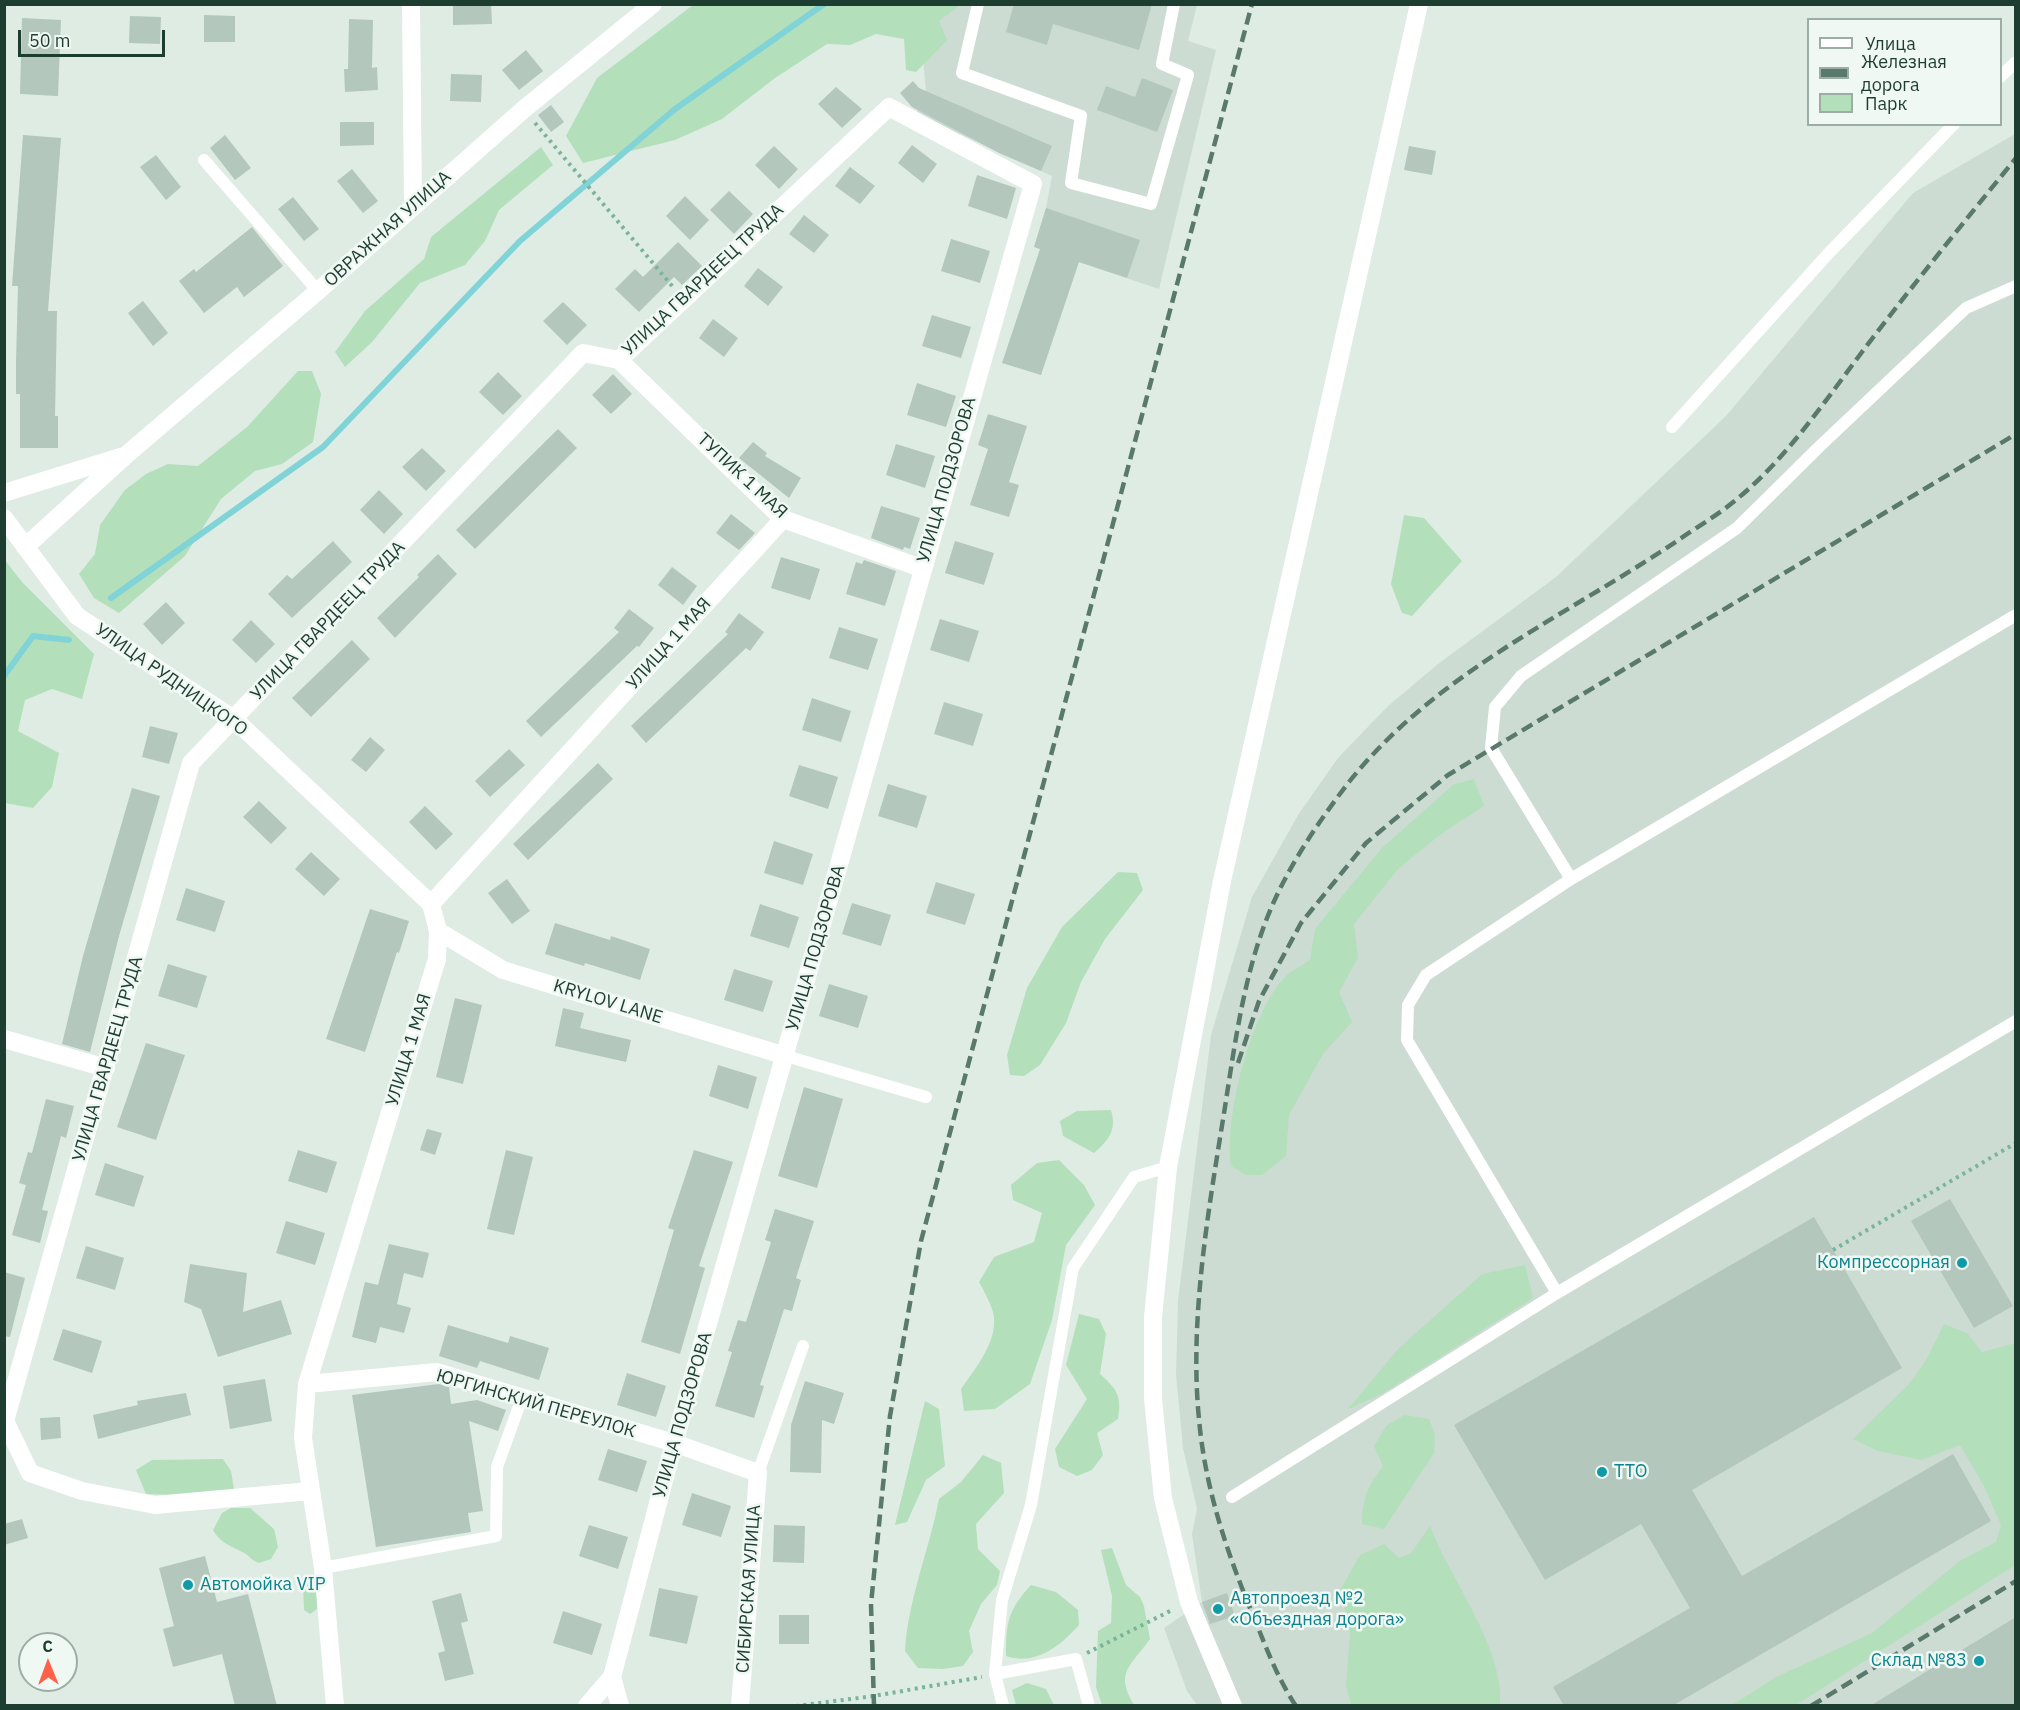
<!DOCTYPE html>
<meta charset="utf-8">
<style>
body{margin:0}
#map{position:relative;width:2020px;height:1710px;overflow:hidden;background:#deece4;font-family:"IBM Plex Sans",sans-serif}
canvas{display:block}
.frame{position:absolute;inset:0;border:6px solid #1e3d31;pointer-events:none}
.legend{position:absolute;left:1807px;top:18px;width:195px;height:108px;box-sizing:border-box;background:#eff8f2;border:2px solid #9bada5;margin:0;padding:8px 10px;list-style:none;font-size:18px;color:#1e3d31}
.legend li{display:flex;align-items:center;gap:12px;height:30px}
.legend b{width:30px;border:2px solid #9bada5}
.north{position:absolute;left:18px;top:1632px;width:60px;height:60px;box-sizing:border-box;background:#eff8f2;border:2px solid #9bada5;border-radius:50%;rotate:359deg;font-size:16px;font-weight:700;line-height:24px;text-align:center;color:#1e3d31}
.north::after{content:'';display:block;margin:auto;width:21px;height:27px;background:#ff6149;clip-path:polygon(50% 0,100% 100%,50% 72%,0 100%)}
.scale{position:absolute;left:18px;top:30px;width:147px;height:27px;box-sizing:border-box;border:3px solid #1e3d31;border-top:0;padding-left:8px;font-size:18px;line-height:21px;white-space:nowrap;color:#1e3d31;-webkit-text-stroke:4px #eff8f2;paint-order:stroke}
</style>
<div id="map">
<canvas width="2020" height="1710"></canvas>
<div class="frame"></div>
<ul class="legend">
<li><b style="height:8px;background:#fff"></b>Улица</li>
<li><b style="height:8px;background:#58796c"></b>Железная дорога</li>
<li><b style="height:16px;background:#b4dfbb"></b>Парк</li>
</ul>
<div class="north">С</div>
<div class="scale">50 m</div>
</div>
<script>
const g = document.querySelector('canvas').getContext('2d');
g.lineJoin = 'round';
function paint(path, color) {
  g.fillStyle = color;
  g.fill(path, 'evenodd');
}
function stroke(path, color, width, dash) {
  g.strokeStyle = color;
  g.lineWidth = width;
  g.lineCap = dash ? 'butt' : 'round';
  g.setLineDash(dash || []);
  g.stroke(path);
}
function label(font, color, halo, rows, align = 'center') {
  g.font = font + ' "IBM Plex Sans",sans-serif';
  g.lineWidth = 5;
  g.setLineDash([]);
  g.textBaseline = 'middle';
  g.strokeStyle = halo;
  g.fillStyle = color;
  for (const [text, x, y, turn = 0] of rows) {
    g.save();
    g.translate(x, y);
    g.rotate((+turn || 0) * Math.PI / 180);
    g.textAlign = isNaN(turn) ? turn : align;
    if (halo) g.strokeText(text, 0, 0);
    g.fillText(text, 0, 0);
    g.restore();
  }
}
paint(new Path2D(`
 M 918,5 L 1197,5 L 1188,41 L 1216,50 L 1159,289 L 1034,247 L 1046,208 L 1052,176 L 916,114 L 926,91 Z
 M 2015,134 L 2015,1705 L 1197,1705 L 1187,1691 L 1164,1628 L 1202,1602 L 1192,1534 L 1197,1509 L 1183,1448 L 1176,1374 L 1178,1301 L 1211,1035 L 1252,897 L 1298,815 L 1338,758 L 1388,706 L 1438,664 L 1556,577 L 1726,416 L 1913,193 Z`), '#ccdcd3');
paint(new Path2D(`
 M 693,5 L 693,4 L 960,5 L 939,21 L 947,40 L 916,72 L 906,70 L 904,39 L 876,34 L 850,45 L 827,44 L 775,78 L 722,119 L 675,140 L 583,163 L 566,136 L 597,78 Z
 M 541,147 L 553,165 L 499,210 L 485,241 L 465,265 L 420,283 L 372,342 L 345,367 L 335,352 L 365,311 L 424,259 L 431,237 Z
 M 298,371 L 312,371 L 321,394 L 313,442 L 282,464 L 255,471 L 221,499 L 185,556 L 119,613 L 94,598 L 79,574 L 95,554 L 100,525 L 125,490 L 146,474 L 168,464 L 198,466 L 247,427 Z
 M 1404,515 L 1424,518 L 1462,561 L 1412,616 L 1402,613 L 1391,584 Z
 M 4,559 L 22,582 L 94,654 L 82,699 L 52,689 L 25,700 L 18,731 L 59,753 L 52,787 L 33,808 L 5,803 Z
 M 1474,779 L 1484,806 L 1441,834 L 1398,869 L 1354,924 L 1358,958 L 1339,992 L 1352,1022 L 1323,1054 L 1289,1115 L 1286,1156 L 1262,1175 L 1246,1175 L 1231,1166 C 1224,1117 1250,1016 1283,979 C 1290,971 1301,966 1310,960 L 1315,929 L 1382,848 L 1454,784 Z
 M 1118,872 L 1137,873 L 1143,890 L 1105,939 L 1081,982 L 1066,1023 L 1040,1065 L 1024,1076 L 1010,1075 L 1007,1055 L 1027,988 L 1062,927 Z
 M 1111,1110 C 1117,1130 1109,1140 1094,1153 L 1063,1136 L 1060,1121 L 1077,1111 Z
 M 1059,1160 L 1084,1185 L 1095,1205 L 1066,1245 L 1052,1320 L 1030,1384 L 995,1409 L 964,1411 L 961,1389 C 975,1369 1000,1339 993,1312 C 990,1302 984,1291 979,1282 L 994,1257 L 1034,1242 L 1042,1213 L 1013,1200 L 1011,1185 L 1037,1163 Z
 M 1525,1265 L 1533,1298 L 1382,1394 L 1348,1409 L 1399,1348 L 1482,1274 Z
 M 1079,1314 L 1099,1319 L 1106,1334 L 1100,1374 C 1117,1389 1122,1396 1118,1419 L 1097,1433 L 1103,1455 L 1092,1470 L 1077,1476 L 1059,1467 L 1055,1449 L 1087,1399 L 1066,1365 Z
 M 1944,1324 L 1967,1333 L 1982,1352 L 2015,1343 L 2015,1565 L 1796,1705 L 1732,1705 L 1776,1677 L 1872,1633 L 1961,1560 L 1996,1542 L 2001,1525 L 1984,1486 L 1960,1445 L 1921,1460 L 1878,1451 L 1853,1439 L 1909,1384 L 1925,1362 Z
 M 925,1401 L 939,1409 L 945,1466 L 926,1480 L 907,1522 L 895,1525 Z
 M 1404,1415 L 1429,1419 L 1435,1435 L 1434,1453 L 1384,1529 L 1362,1524 C 1362,1498 1368,1486 1383,1466 L 1374,1446 L 1386,1426 Z
 M 983,1455 L 1001,1463 L 1004,1493 L 976,1524 L 978,1549 L 1000,1571 L 997,1585 L 981,1604 L 969,1631 L 973,1652 L 963,1666 L 943,1669 L 918,1668 L 905,1651 C 908,1599 929,1551 939,1499 L 961,1482 Z
 M 223,1459 L 231,1471 L 234,1489 L 198,1496 L 146,1494 L 136,1470 L 152,1460 Z
 M 231,1508 L 250,1508 L 274,1529 L 278,1547 L 271,1559 L 259,1563 C 252,1561 250,1556 244,1553 C 231,1546 220,1543 213,1530 L 222,1513 Z
 M 1430,1526 C 1450,1579 1505,1649 1500,1705 L 1351,1705 L 1346,1686 L 1350,1633 L 1340,1590 L 1360,1555 L 1384,1544 L 1399,1558 L 1411,1553 Z
 M 1112,1548 L 1126,1585 L 1140,1597 L 1144,1606 L 1150,1639 C 1131,1666 1114,1672 1134,1705 L 1102,1705 L 1096,1687 L 1098,1631 L 1111,1623 L 1112,1596 L 1101,1550 Z
 M 310,1581 L 317,1585 L 317,1609 L 310,1614 L 304,1610 L 303,1585 Z
 M 1031,1585 L 1056,1592 L 1078,1610 L 1079,1625 C 1060,1646 1036,1666 1006,1656 C 1006,1622 1008,1610 1031,1585 Z
 M 1027,1683 L 1046,1689 L 1054,1705 L 1016,1705 L 1012,1690 Z`), '#b4dfbb');
stroke(new Path2D(`
 M 111,598 L 323,447 L 520,241 L 675,109 L 824,4
 M 4,676 L 33,636 L 69,640`), '#80d3d7', 6);
paint(new Path2D(`
 M 453,4 L 491,4 L 492,24 L 453,25 Z
 M 1014,4 L 1152,4 L 1139,50 L 1053,24 L 1047,45 L 1006,32 Z
 M 204,15 L 235,16 L 235,42 L 204,42 Z
 M 130,16 L 161,17 L 160,44 L 129,43 Z
 M 22,18 L 61,20 L 58,96 L 20,94 Z
 M 349,19 L 373,20 L 372,68 L 377,67 L 378,90 L 345,92 L 344,69 L 348,69 Z
 M 526,50 L 543,71 L 519,90 L 502,70 Z
 M 451,74 L 482,75 L 481,102 L 450,101 Z
 M 1142,78 L 1173,90 L 1157,132 L 1097,110 L 1106,86 L 1135,97 Z
 M 913,81 L 919,88 L 1052,146 L 1041,171 L 999,153 L 912,107 L 900,93 Z
 M 836,87 L 862,109 L 842,128 L 818,104 Z
 M 551,105 L 564,122 L 551,132 L 538,115 Z
 M 340,122 L 374,122 L 374,145 L 340,146 Z
 M 23,135 L 61,138 L 48,311 L 57,311 L 55,416 L 58,416 L 58,448 L 20,448 L 20,394 L 16,394 L 16,362 L 18,286 L 12,286 Z
 M 225,135 L 251,168 L 235,180 L 210,148 Z
 M 912,145 L 937,164 L 923,183 L 898,163 Z
 M 774,146 L 798,169 L 779,189 L 755,165 Z
 M 1409,146 L 1436,151 L 1432,175 L 1404,170 Z
 M 156,155 L 181,187 L 166,200 L 140,167 Z
 M 850,167 L 875,186 L 860,204 L 835,186 Z
 M 352,169 L 378,201 L 363,213 L 337,181 Z
 M 977,175 L 1016,188 L 1007,219 L 968,206 Z
 M 729,191 L 753,214 L 734,234 L 710,210 Z
 M 685,196 L 709,220 L 690,240 L 666,216 Z
 M 293,197 L 319,229 L 304,241 L 278,209 Z
 M 1046,208 L 1140,240 L 1127,278 L 1079,262 L 1041,375 L 1002,363 L 1040,249 L 1034,247 Z
 M 804,215 L 829,235 L 814,253 L 789,234 Z
 M 252,227 L 283,266 L 244,297 L 237,287 L 204,313 L 179,281 L 194,269 L 196,272 Z
 M 951,239 L 990,251 L 980,283 L 941,271 Z
 M 678,242 L 702,266 L 682,285 L 674,277 L 639,312 L 615,289 L 635,269 L 643,277 Z
 M 758,268 L 783,287 L 768,306 L 744,286 Z
 M 143,301 L 168,333 L 153,346 L 128,313 Z
 M 563,302 L 587,325 L 567,345 L 543,321 Z
 M 932,315 L 971,327 L 961,358 L 922,346 Z
 M 713,319 L 738,338 L 724,357 L 699,338 Z
 M 498,372 L 522,396 L 503,415 L 479,392 Z
 M 613,374 L 632,394 L 611,414 L 592,395 Z
 M 917,383 L 956,396 L 946,427 L 907,415 Z
 M 988,414 L 1027,426 L 1009,482 L 1019,485 L 1009,517 L 970,505 L 988,449 L 978,445 Z
 M 558,429 L 577,448 L 475,549 L 456,530 Z
 M 753,442 L 767,453 L 765,456 L 801,478 L 789,498 L 739,458 Z
 M 896,444 L 935,456 L 925,488 L 886,475 Z
 M 422,448 L 446,471 L 426,491 L 402,467 Z
 M 379,490 L 403,514 L 384,534 L 360,510 Z
 M 881,506 L 920,518 L 910,549 L 904,547 L 903,550 L 871,538 Z
 M 731,514 L 755,533 L 739,550 L 716,533 Z
 M 333,541 L 352,562 L 292,618 L 268,594 L 287,575 L 292,579 Z
 M 955,541 L 994,553 L 984,585 L 945,573 Z
 M 438,554 L 457,574 L 395,638 L 377,618 L 419,577 L 417,575 Z
 M 781,557 L 820,569 L 810,600 L 771,588 Z
 M 864,560 L 896,571 L 885,606 L 846,594 L 856,562 L 862,564 Z
 M 672,567 L 697,586 L 683,605 L 658,585 Z
 M 166,602 L 185,623 L 162,645 L 143,624 Z
 M 629,609 L 654,628 L 639,647 L 637,646 L 541,737 L 526,721 L 619,632 L 614,628 Z
 M 739,613 L 764,632 L 750,651 L 746,648 L 646,743 L 631,726 L 728,634 L 725,632 Z
 M 940,619 L 979,631 L 969,662 L 930,650 Z
 M 251,620 L 275,644 L 256,663 L 232,640 Z
 M 839,627 L 878,639 L 868,670 L 829,658 Z
 M 352,640 L 370,659 L 311,717 L 292,698 Z
 M 812,698 L 851,711 L 841,742 L 802,730 Z
 M 944,702 L 983,714 L 973,746 L 934,734 Z
 M 150,726 L 178,733 L 169,764 L 142,757 Z
 M 370,737 L 385,750 L 366,772 L 351,760 Z
 M 509,749 L 525,765 L 490,797 L 475,781 Z
 M 598,763 L 613,779 L 528,860 L 513,844 Z
 M 799,765 L 838,777 L 828,809 L 789,796 Z
 M 888,784 L 927,796 L 917,828 L 878,816 Z
 M 132,788 L 160,796 L 119,936 L 90,1052 L 62,1044 L 83,956 Z
 M 259,801 L 287,828 L 271,844 L 243,817 Z
 M 425,806 L 453,834 L 436,850 L 409,822 Z
 M 774,841 L 813,854 L 803,885 L 764,873 Z
 M 311,852 L 340,879 L 324,896 L 295,869 Z
 M 507,879 L 530,911 L 512,924 L 488,893 Z
 M 936,882 L 975,894 L 965,925 L 926,913 Z
 M 186,888 L 225,901 L 215,932 L 176,920 Z
 M 852,903 L 891,915 L 881,946 L 842,934 Z
 M 760,904 L 799,917 L 789,948 L 750,936 Z
 M 370,909 L 409,921 L 399,953 L 397,952 L 365,1052 L 326,1039 Z
 M 555,923 L 610,940 L 611,936 L 650,949 L 640,980 L 585,963 L 584,966 L 545,954 Z
 M 168,964 L 207,976 L 197,1008 L 158,996 Z
 M 734,969 L 773,981 L 763,1012 L 724,1000 Z
 M 829,984 L 868,996 L 858,1028 L 819,1016 Z
 M 455,998 L 482,1005 L 463,1084 L 436,1077 Z
 M 563,1008 L 584,1013 L 580,1028 L 631,1040 L 626,1062 L 555,1046 Z
 M 146,1043 L 185,1055 L 156,1140 L 117,1127 Z
 M 718,1065 L 757,1077 L 748,1109 L 709,1096 Z
 M 804,1087 L 843,1099 L 817,1188 L 778,1176 Z
 M 46,1099 L 74,1106 L 66,1138 L 61,1136 L 42,1210 L 48,1211 L 40,1243 L 12,1235 L 26,1185 L 19,1183 L 28,1152 L 32,1153 Z
 M 427,1129 L 442,1133 L 435,1155 L 420,1150 Z
 M 298,1150 L 337,1162 L 327,1193 L 288,1181 Z
 M 506,1150 L 533,1157 L 514,1235 L 487,1229 Z
 M 694,1150 L 733,1162 L 699,1266 L 705,1268 L 680,1354 L 641,1342 L 674,1230 L 668,1228 Z
 M 105,1163 L 144,1176 L 134,1207 L 95,1195 Z
 M 1950,1199 L 2013,1306 L 1974,1328 L 1911,1221 Z
 M 775,1209 L 814,1221 L 796,1278 L 801,1280 L 792,1311 L 784,1309 L 760,1385 L 764,1386 L 754,1418 L 715,1406 L 732,1352 L 728,1351 L 738,1320 L 746,1322 L 771,1242 L 765,1240 Z
 M 1814,1217 L 1902,1368 L 1692,1490 L 1742,1576 L 1953,1454 L 1991,1521 L 1672,1706 L 1564,1706 L 1553,1687 L 1690,1608 L 1641,1524 L 1545,1580 L 1454,1425 Z
 M 286,1221 L 325,1233 L 315,1265 L 276,1253 Z
 M 389,1244 L 429,1253 L 423,1278 L 404,1273 L 397,1304 L 411,1308 L 404,1333 L 380,1327 L 376,1343 L 352,1337 L 365,1282 L 378,1285 Z
 M 86,1246 L 124,1258 L 115,1290 L 76,1278 Z
 M 190,1264 L 247,1273 L 243,1312 L 281,1300 L 292,1334 L 218,1357 L 201,1309 L 184,1302 Z
 M 4,1272 L 25,1278 L 10,1337 L 4,1336 Z
 M 448,1325 L 508,1343 L 510,1336 L 549,1348 L 539,1380 L 480,1361 L 477,1368 L 439,1356 Z
 M 63,1329 L 102,1341 L 92,1373 L 53,1360 Z
 M 627,1373 L 666,1386 L 656,1417 L 617,1405 Z
 M 265,1379 L 272,1421 L 230,1429 L 223,1386 Z
 M 805,1381 L 844,1393 L 834,1424 L 822,1420 L 821,1473 L 790,1472 L 791,1425 Z
 M 439,1384 L 449,1387 L 451,1404 L 477,1400 L 506,1410 L 498,1431 L 469,1421 L 483,1511 L 468,1513 L 471,1532 L 376,1547 L 352,1395 Z
 M 186,1393 L 191,1415 L 98,1439 L 93,1415 L 138,1405 L 137,1401 Z
 M 60,1417 L 61,1438 L 41,1440 L 40,1418 Z
 M 608,1449 L 647,1461 L 637,1492 L 598,1480 Z
 M 692,1493 L 731,1506 L 721,1537 L 682,1525 Z
 M 22,1519 L 28,1538 L 4,1545 L 4,1524 Z
 M 589,1525 L 628,1537 L 618,1569 L 579,1556 Z
 M 774,1525 L 805,1526 L 804,1563 L 773,1562 Z
 M 205,1556 L 217,1602 L 248,1594 L 277,1706 L 235,1706 L 222,1654 L 173,1667 L 163,1629 L 174,1626 L 159,1568 Z
 M 659,1588 L 698,1596 L 687,1644 L 649,1636 Z
 M 461,1593 L 468,1621 L 461,1623 L 474,1674 L 445,1681 L 438,1653 L 445,1651 L 432,1601 Z
 M 1227,1593 L 1235,1616 L 1210,1624 L 1202,1602 Z
 M 563,1611 L 602,1624 L 592,1655 L 553,1643 Z
 M 779,1615 L 809,1615 L 809,1644 L 779,1644 Z
 M 2016,1617 L 2016,1706 L 1870,1706 Z`), '#b3c7bd');
stroke(new Path2D(`
 M 535,123 L 673,287
 M 1833,1250 L 2016,1143
 M 1087,1653 L 1174,1609
 M 796,1706 L 874,1696 L 982,1677`), '#7bb39b', 4, [3, 4.5]);
stroke(new Path2D(`
 M 978,4 L 962,73 L 1081,116 L 1071,183 L 1151,204 L 1188,75 L 1162,64 L 1174,4
 M 2000,77 L 2016,62
 M 204,160 L 318,291
 M 1672,427 L 1827,255 L 1954,124
 M 1571,879 L 1491,748 L 1495,707 L 1521,676 L 1737,528 L 1820,446 L 1966,308 L 2016,286
 M 786,1056 L 926,1097
 M 1557,1293 L 1407,1040 L 1408,1005 L 1426,975 L 1571,879 L 2016,615
 M 758,1473 L 803,1346
 M 1232,1497 L 1557,1293 L 2016,1021
 M 323,1568 L 496,1536 L 497,1467 L 522,1398
 M 995,1674 L 1076,1659 L 1089,1706
 M 1003,1706 L 995,1674 L 1002,1600 L 1031,1505 L 1073,1268 L 1134,1177 L 1168,1167`), '#fff', 12);
stroke(new Path2D(`
 M 411,4 L 413,206
 M 619,360 L 783,519 L 921,568
 M 4,493 L 120,457
 M 4,518 L 77,616 L 234,719 L 431,904
 M 25,547 L 125,456 L 318,291 L 524,109 L 653,4
 M 431,904 L 783,519
 M 438,931 L 503,970 L 786,1056
 M 4,1039 L 106,1068
 M 307,1384 L 437,1372 L 674,1443 L 758,1473 L 740,1706
 M 310,1491 L 155,1505 L 82,1491 L 30,1473 L 5,1421 L 191,763 L 583,353 L 619,360 L 889,107 L 1033,184 L 674,1443 L 612,1677 L 587,1706
 M 612,1677 L 620,1706
 M 335,1706 L 323,1568 L 303,1438 L 307,1384 L 437,959 L 438,931 L 431,904
 M 1233,1706 L 1189,1602 L 1163,1498 L 1153,1399 L 1153,1317 L 1168,1167 L 1222,881 L 1419,4`), '#fff', 18);
stroke(new Path2D(`
 M 1238,1063 L 1259,1001 L 1301,923 L 1366,843 L 1448,775 L 2016,434
 M 874,1706 L 871,1604 L 890,1416 L 921,1241 L 1252,4
 M 1296,1706 C 1278,1679 1267,1650 1255,1620 C 1228,1556 1205,1489 1199,1419 C 1189,1318 1209,1207 1225,1107 C 1236,1036 1246,960 1277,895 C 1296,855 1322,817 1349,782 C 1436,673 1564,617 1677,541 C 1695,528 1715,517 1732,503 C 1783,463 1823,404 1862,352 C 1912,286 1964,222 2016,158
 M 1811,1706 L 2016,1581`), '#58796c', 4.5, [12, 6]);
for (const [x, y, r, color] of [
 [1962,1263,6,"#0f9aa8"],
 [1602,1472,6,"#0f9aa8"],
 [188,1585,6,"#0f9aa8"],
 [1218,1609,6,"#0f9aa8"],
 [1979,1661,6,"#0f9aa8"]
]) {
  const dot = new Path2D();
  dot.arc(x, y, r, 0, 2 * Math.PI);
  g.fillStyle = color;
  g.fill(dot);
  stroke(dot, '#eff8f2', 2);
}
label('18px', '#1e3d31', '#eff8f2', [
 ["ОВРАЖНАЯ УЛИЦА",388,229,-42],
 ["УЛИЦА ГВАРДЕЕЦ ТРУДА",703,280,-43],
 ["ТУПИК 1 МАЯ",742,476,43],
 ["УЛИЦА ПОДЗОРОВА",947,480,-74],
 ["УЛИЦА ГВАРДЕЕЦ ТРУДА",328,621,-46],
 ["УЛИЦА 1 МАЯ",669,644,-48],
 ["УЛИЦА РУДНИЦКОГО",171,680,35],
 ["УЛИЦА ПОДЗОРОВА",816,948,-74],
 ["KRYLOV LANE",608,1002,17],
 ["УЛИЦА 1 МАЯ",409,1050,-73],
 ["УЛИЦА ГВАРДЕЕЦ ТРУДА",108,1059,-74],
 ["ЮРГИНСКИЙ ПЕРЕУЛОК",536,1404,16],
 ["УЛИЦА ПОДЗОРОВА",683,1415,-74],
 ["СИБИРСКАЯ УЛИЦА",749,1589,-86]
]);
label('18px', '#0d838f', '#eff8f2', [
 ["Компрессорная",1950,1263,"right"],
 ["ТТО",1614,1472],
 ["Автомойка VIP",200,1585],
 ["Автопроезд №2",1230,1599],
 ["«Объездная дорога»",1230,1620],
 ["Склад №83",1967,1661,"right"]
], 'left');
</script>
